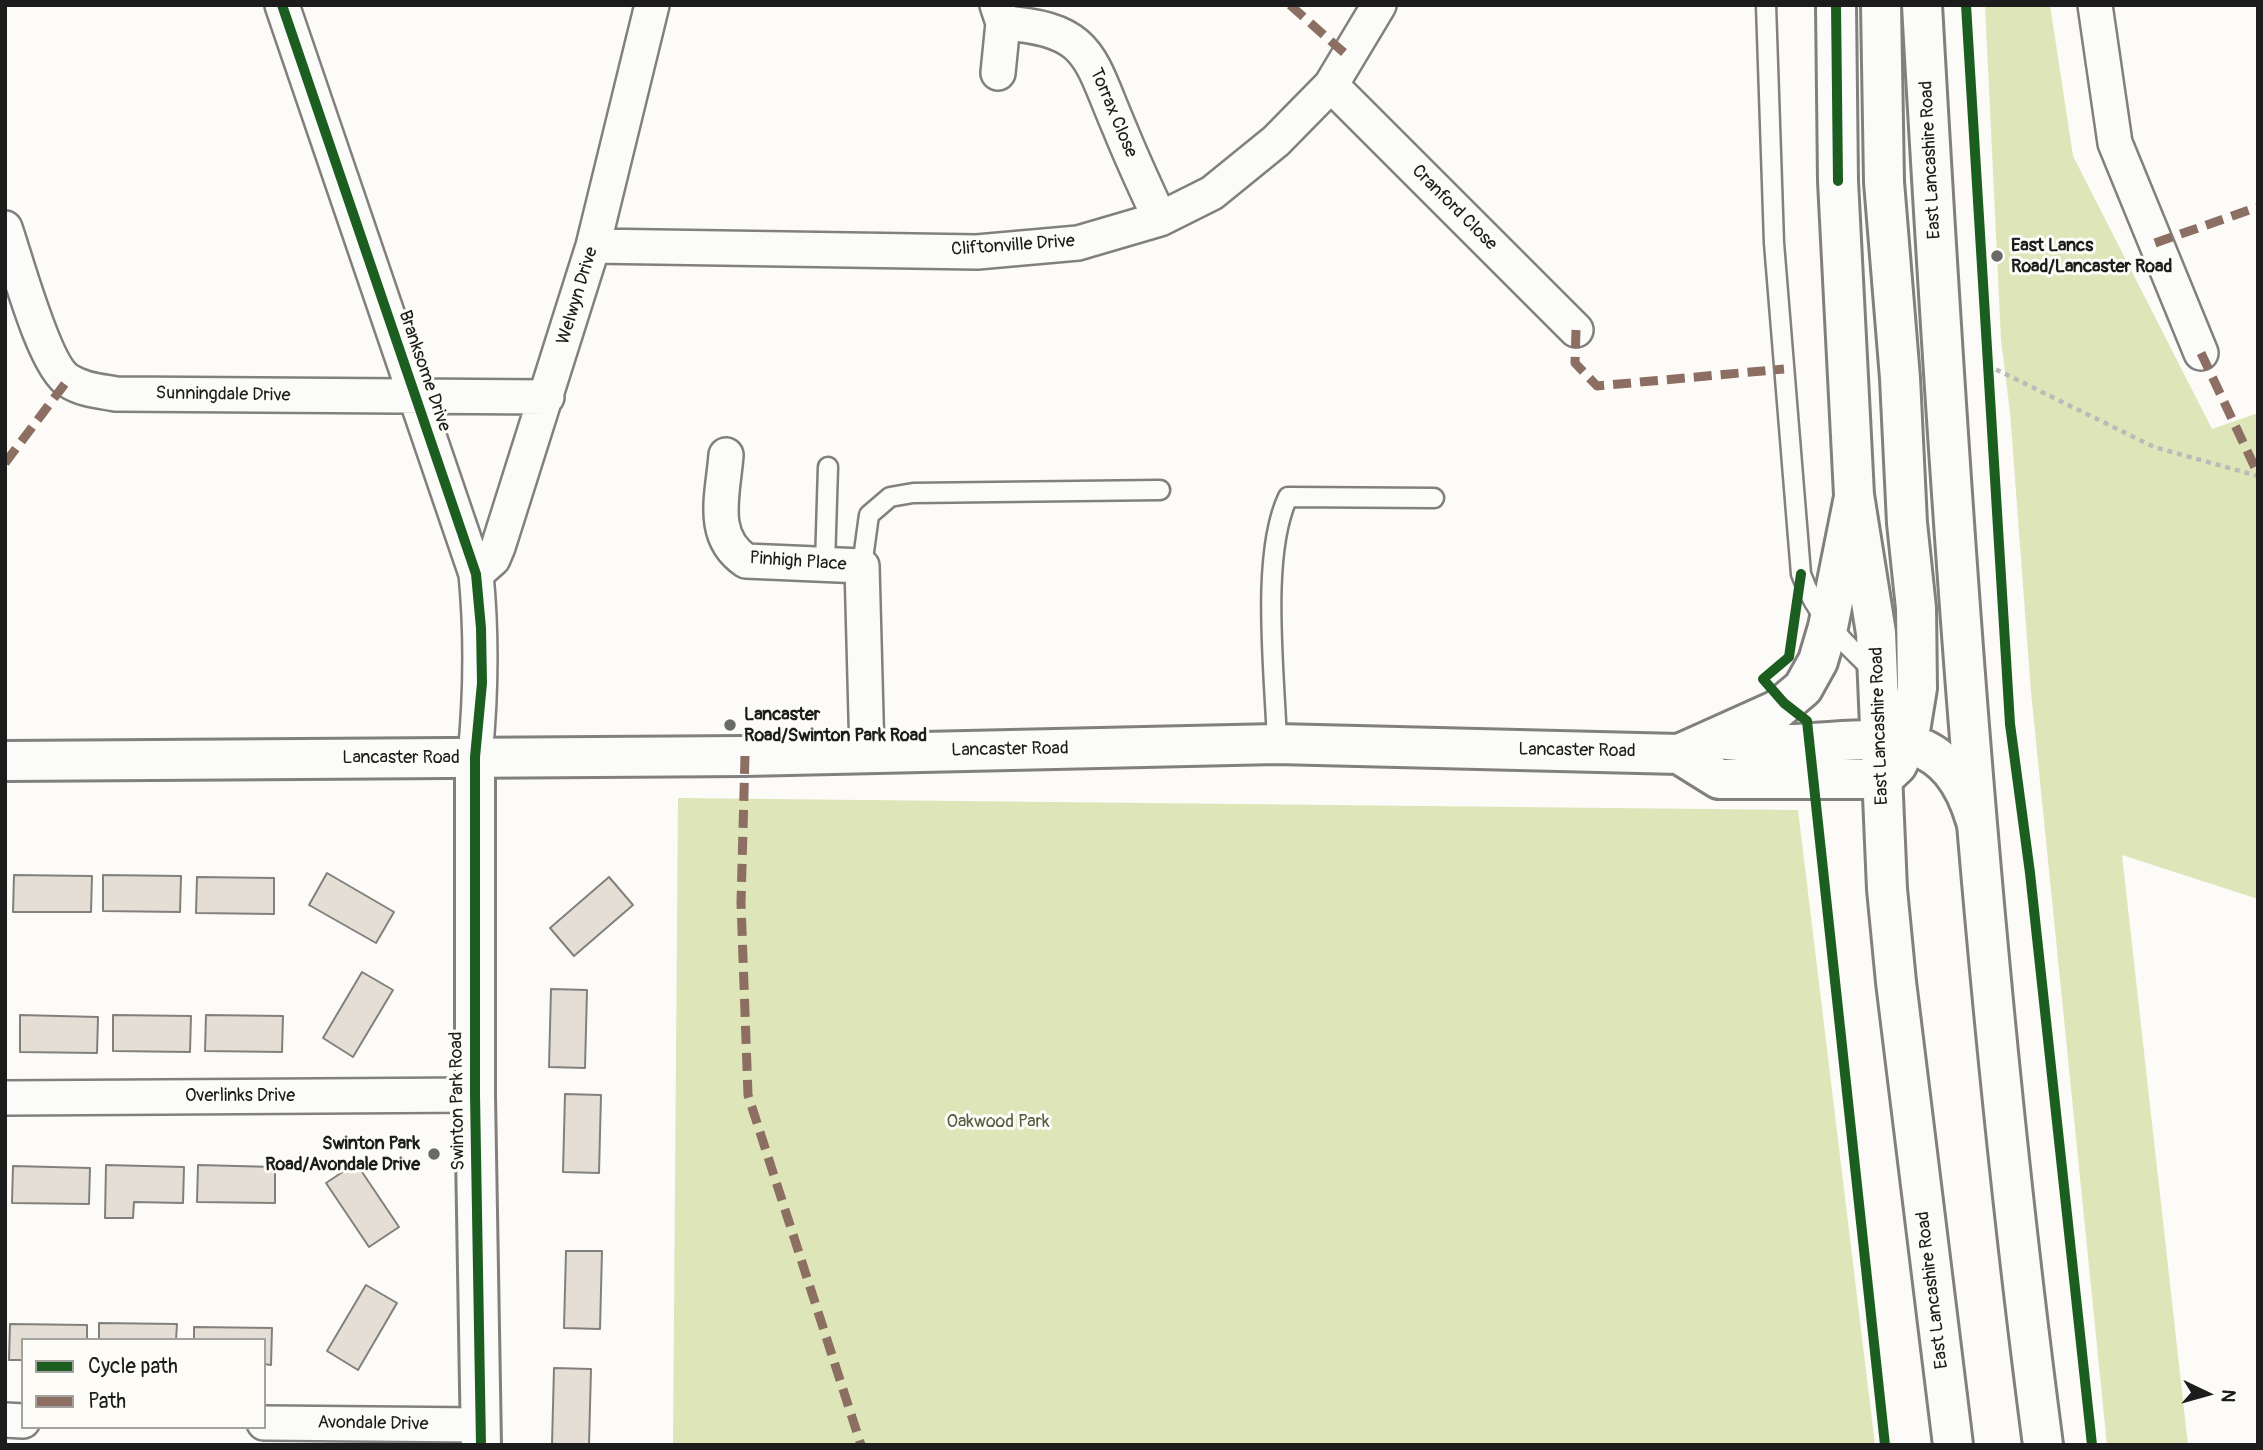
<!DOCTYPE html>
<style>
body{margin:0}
#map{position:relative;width:2263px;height:1450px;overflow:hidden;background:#fcfbf8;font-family:Pangolin,sans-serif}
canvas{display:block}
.frame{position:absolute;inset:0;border:7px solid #1c1c1c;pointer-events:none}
.legend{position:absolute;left:21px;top:1338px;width:245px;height:91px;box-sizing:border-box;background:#fdfcf7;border:2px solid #a3a29f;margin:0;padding:9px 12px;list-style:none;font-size:21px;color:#1c1c1c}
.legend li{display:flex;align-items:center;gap:14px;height:35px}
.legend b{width:35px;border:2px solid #a3a29f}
.north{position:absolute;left:2172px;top:1359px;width:70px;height:70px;-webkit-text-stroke:5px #fdfcf7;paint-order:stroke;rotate:95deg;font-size:19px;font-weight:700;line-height:28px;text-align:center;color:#1c1c1c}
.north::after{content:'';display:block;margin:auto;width:24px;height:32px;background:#1c1c1c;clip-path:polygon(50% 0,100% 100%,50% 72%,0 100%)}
</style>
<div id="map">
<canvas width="2263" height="1450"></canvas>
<div class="frame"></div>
<ul class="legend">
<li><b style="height:9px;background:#1b5e20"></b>Cycle path</li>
<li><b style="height:9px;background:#8d6e63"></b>Path</li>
</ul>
<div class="north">N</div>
</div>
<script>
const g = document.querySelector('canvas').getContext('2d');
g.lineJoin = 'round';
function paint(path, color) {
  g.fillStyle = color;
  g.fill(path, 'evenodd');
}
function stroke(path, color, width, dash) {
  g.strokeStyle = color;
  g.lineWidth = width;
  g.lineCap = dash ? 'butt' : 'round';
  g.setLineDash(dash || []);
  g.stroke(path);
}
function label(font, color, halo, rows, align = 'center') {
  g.font = font + ' Pangolin,sans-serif';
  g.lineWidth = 6;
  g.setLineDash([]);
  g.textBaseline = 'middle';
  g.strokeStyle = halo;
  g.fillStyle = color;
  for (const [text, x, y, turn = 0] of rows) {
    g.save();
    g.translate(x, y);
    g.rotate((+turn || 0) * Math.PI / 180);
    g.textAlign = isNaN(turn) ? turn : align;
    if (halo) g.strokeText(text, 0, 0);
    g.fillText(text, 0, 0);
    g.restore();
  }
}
paint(new Path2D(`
 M 1985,5 L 2050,5 L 2073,156 L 2212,429 L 2258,413 L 2258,899 L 2122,855 L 2188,1445 L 2107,1445 L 2031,692 L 2010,412 L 2001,340 Z
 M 678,798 L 1798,810 L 1875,1445 L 673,1445 Z`), '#dee5b9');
const building = new Path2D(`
 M 327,873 L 394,912 L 376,943 L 309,905 Z
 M 14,875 L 92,876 L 91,912 L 13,912 Z
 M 103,875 L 181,876 L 180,912 L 103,911 Z
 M 197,877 L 274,878 L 274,914 L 196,913 Z
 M 609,877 L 633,905 L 574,956 L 550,928 Z
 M 362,972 L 393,990 L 353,1057 L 323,1038 Z
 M 551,989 L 587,990 L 585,1068 L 549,1067 Z
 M 20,1015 L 98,1017 L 97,1053 L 20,1052 Z
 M 113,1015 L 191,1016 L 190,1052 L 113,1051 Z
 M 206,1015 L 283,1016 L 282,1052 L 205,1051 Z
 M 565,1094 L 601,1095 L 599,1173 L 563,1172 Z
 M 356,1163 L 399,1227 L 369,1247 L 326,1183 Z
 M 106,1165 L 184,1167 L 183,1203 L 134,1202 L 133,1218 L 105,1218 Z
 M 198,1165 L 275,1167 L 275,1203 L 197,1202 Z
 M 13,1166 L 90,1168 L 89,1204 L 12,1203 Z
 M 566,1251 L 602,1251 L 600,1329 L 564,1328 Z
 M 366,1285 L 397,1303 L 358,1370 L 327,1351 Z
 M 99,1323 L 177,1324 L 176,1340 L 99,1340 Z
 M 10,1324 L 87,1325 L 87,1340 L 23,1340 L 23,1360 L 9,1360 Z
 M 194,1327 L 272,1328 L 271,1365 L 264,1364 L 264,1340 L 194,1340 Z
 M 554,1368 L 591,1369 L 589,1445 L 552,1445 Z`);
paint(building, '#e5ded4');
stroke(building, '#81807f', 2);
const service = new Path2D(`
 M 1766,5 L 1774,243 L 1801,574 C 1816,616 1843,642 1875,672
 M 825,564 L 828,467
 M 862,566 L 869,515 L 890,497 L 913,493 L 1160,490
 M 1277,744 C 1275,675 1260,556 1288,497 L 1434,498`);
const minor = new Path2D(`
 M 282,5 L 476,574 C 482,636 481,695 475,757
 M 997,5 L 1003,23 L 998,73
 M 2095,5 L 2115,143 L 2201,353
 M 1003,23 C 1092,29 1089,58 1120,129 C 1132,159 1146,189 1160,219
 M 1331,85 L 1576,330
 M 5,228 C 16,259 44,367 69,381 C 83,390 100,391 116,394 L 547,397
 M 593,246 L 977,252 L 1078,243 L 1160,219 L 1212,193 L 1276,141 L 1331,85 L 1379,5
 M 726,455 C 723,495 709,536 746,561 L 862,566 L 867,754
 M 476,574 L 493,559 L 498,547 L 593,246 L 652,5
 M 5,1098 L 475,1095
 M 5,1420 L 23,1421
 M 264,1423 L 481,1425`);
const tertiary = new Path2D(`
 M 475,757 L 475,1095 L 481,1445`);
const primary = new Path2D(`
 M 1717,739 C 1740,741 1764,744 1787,744 C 1870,743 1945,715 1976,821
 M 1679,754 L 1719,779 L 1882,779 L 1897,765 L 1908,743 L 1917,688 L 1916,608 L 1907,523 L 1900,378 L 1884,182 L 1881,5
 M 5,761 L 745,756 L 1277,744 L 1679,754 L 1777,710 L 1803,688 L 1818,661 L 1828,627 L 1854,497`);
const trunk = new Path2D(`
 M 1836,5 L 1838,181 L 1854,495 L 1876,633 L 1887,889 L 1896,982 L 1953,1445
 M 1922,5 C 1949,486 1980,967 2043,1445`);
stroke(service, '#81807f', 23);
stroke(minor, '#81807f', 38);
stroke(tertiary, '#81807f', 44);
stroke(primary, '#81807f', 44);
stroke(trunk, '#81807f', 44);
stroke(new Path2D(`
 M 1987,365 L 2154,447 L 2258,476`), '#bbbab8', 4.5, [5, 5]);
stroke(service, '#fbfbf9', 18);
stroke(minor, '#fbfbf9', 33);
stroke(tertiary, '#fbfbf9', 38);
stroke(primary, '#fbfbf9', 38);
stroke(trunk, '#fbfbf9', 38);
stroke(new Path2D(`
 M 1290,5 L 1350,58
 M 2155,243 L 2258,207
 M 1576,330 L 1575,363 L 1597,386 L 1784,369
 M 2201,353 L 2258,474
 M 5,463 L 67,381
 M 745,756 L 741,903 L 748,1095 L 861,1445`), '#8d6e63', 9, [18, 9]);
stroke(new Path2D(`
 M 282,5 L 476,574 L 481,628 L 482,683 L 475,757 L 475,1095 L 481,1445
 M 1836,5 L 1838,181
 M 1966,5 L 2010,724 L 2030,873 L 2092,1445
 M 1801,574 L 1789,657 L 1763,679 L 1784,703 L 1807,721 L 1885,1445`), '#1b5e20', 10);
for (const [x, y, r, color] of [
 [1997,256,7,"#6a6a69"],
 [730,725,7,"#6a6a69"],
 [434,1154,7,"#6a6a69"]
]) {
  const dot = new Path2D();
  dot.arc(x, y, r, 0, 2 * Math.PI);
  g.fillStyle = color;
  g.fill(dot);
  stroke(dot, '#fdfcf7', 2.5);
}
label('18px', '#1c1c1c', '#fdfcf7', [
 ["Torrax Close",1113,113,67],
 ["East Lancashire Road",1931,160,-93],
 ["Cranford Close",1454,208,45],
 ["Cliftonville Drive",1013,246,-4],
 ["Welwyn Drive",578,296,-73],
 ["Branksome Drive",424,371,71],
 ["Sunningdale Drive",223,395,1],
 ["Pinhigh Place",798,562,4],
 ["East Lancashire Road",1880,726,-92],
 ["Lancaster Road",1010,750,-1],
 ["Lancaster Road",1577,751,1],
 ["Lancaster Road",401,758],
 ["Overlinks Drive",240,1096],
 ["Swinton Park Road",458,1101,-91],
 ["East Lancashire Road",1933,1290,-97],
 ["Avondale Drive",373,1424,1]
]);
label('bold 18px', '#1c1c1c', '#fdfcf7', [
 ["East Lancs",2011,246],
 ["Road/Lancaster Road",2011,267],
 ["Lancaster",744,715],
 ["Road/Swinton Park Road",744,736],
 ["Swinton Park",420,1144,"right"],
 ["Road/Avondale Drive",420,1165,"right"]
], 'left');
label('18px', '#575c41', '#fdfcf7', [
 ["Oakwood Park",998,1122]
]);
</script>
